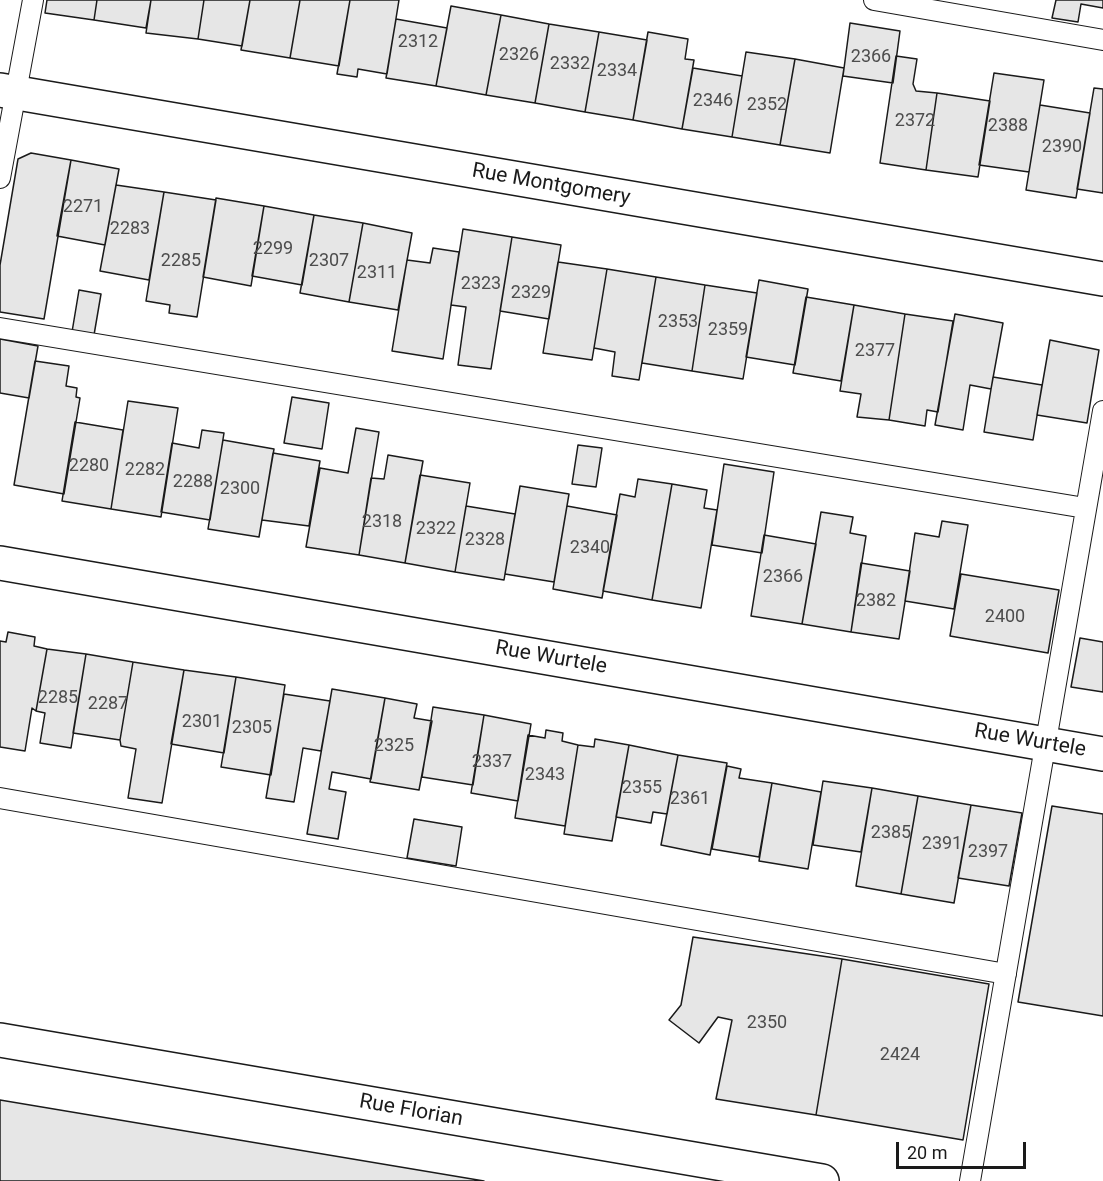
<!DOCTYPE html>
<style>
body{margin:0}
#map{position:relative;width:1103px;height:1181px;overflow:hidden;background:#fff;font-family:Roboto,sans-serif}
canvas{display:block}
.scale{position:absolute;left:896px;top:1142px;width:130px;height:27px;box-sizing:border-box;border:3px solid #1a1a1a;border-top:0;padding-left:8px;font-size:18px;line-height:21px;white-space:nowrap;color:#1a1a1a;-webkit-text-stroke:4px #fff;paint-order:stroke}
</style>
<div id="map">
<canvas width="1103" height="1181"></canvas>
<div class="scale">20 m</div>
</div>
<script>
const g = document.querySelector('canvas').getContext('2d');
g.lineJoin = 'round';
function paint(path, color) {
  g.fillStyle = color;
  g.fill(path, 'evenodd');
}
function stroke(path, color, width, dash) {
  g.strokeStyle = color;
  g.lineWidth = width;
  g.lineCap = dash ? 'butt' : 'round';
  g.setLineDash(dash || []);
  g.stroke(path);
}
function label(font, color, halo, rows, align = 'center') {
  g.font = font + ' Roboto,sans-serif';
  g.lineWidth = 4.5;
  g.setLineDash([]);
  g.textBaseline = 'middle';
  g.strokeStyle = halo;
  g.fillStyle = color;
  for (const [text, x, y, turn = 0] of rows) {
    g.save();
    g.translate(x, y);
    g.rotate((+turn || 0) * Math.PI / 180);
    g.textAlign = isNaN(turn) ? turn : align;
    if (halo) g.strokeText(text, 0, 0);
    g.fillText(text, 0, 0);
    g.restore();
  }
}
const building = new Path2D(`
 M 47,0 L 97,0 L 94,20 L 45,13 Z
 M 97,0 L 151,0 L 146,28 L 94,20 Z
 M 151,0 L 204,0 L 198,39 L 146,33 Z
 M 204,0 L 250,0 L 242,46 L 198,39 Z
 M 250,0 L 300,0 L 290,58 L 241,50 Z
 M 300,0 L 350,0 L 339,66 L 290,58 Z
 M 350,0 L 399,0 L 387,74 L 358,69 L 357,77 L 337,74 Z
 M 1056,0 L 1103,0 L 1103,8 L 1081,4 L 1078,22 L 1052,18 Z
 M 451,6 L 501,15 L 486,95 L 436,86 Z
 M 501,15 L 549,24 L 535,103 L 486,95 Z
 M 396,19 L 447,28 L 436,86 L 386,78 Z
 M 850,23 L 900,31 L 893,83 L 843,76 Z
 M 549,24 L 599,32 L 585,112 L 535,103 Z
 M 599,32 L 647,40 L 633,120 L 585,112 Z
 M 648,32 L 688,39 L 685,59 L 694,60 L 682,129 L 633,120 Z
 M 746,52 L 795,59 L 780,145 L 732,137 Z
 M 896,56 L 917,59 L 913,84 L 916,91 L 937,93 L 926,170 L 880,163 Z
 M 795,59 L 844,68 L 830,153 L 780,145 Z
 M 693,68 L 742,76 L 732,137 L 682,129 Z
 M 994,73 L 1044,80 L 1029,172 L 979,165 Z
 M 1094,88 L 1103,89 L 1103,193 L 1077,189 Z
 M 937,93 L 990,101 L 978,177 L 926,170 Z
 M 1040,105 L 1090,113 L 1076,198 L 1026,190 Z
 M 31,153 L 71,160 L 44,319 L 0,312 L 0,265 L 18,159 Z
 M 71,160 L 119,169 L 105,245 L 57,236 Z
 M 116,185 L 164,192 L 149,280 L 100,271 Z
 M 164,192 L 216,200 L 197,317 L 169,313 L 170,305 L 146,301 Z
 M 216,198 L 264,206 L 251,286 L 203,277 Z
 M 264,206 L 314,215 L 302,285 L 252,276 Z
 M 314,215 L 363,223 L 349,302 L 300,293 Z
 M 363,223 L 412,233 L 398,310 L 349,302 Z
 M 463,229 L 512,237 L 491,369 L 458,365 L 466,307 L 451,305 Z
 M 512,237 L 561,245 L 549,319 L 500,311 Z
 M 433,248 L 459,252 L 443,359 L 392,351 L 407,260 L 430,263 Z
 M 558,262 L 607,269 L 592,360 L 543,353 Z
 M 607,269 L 656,277 L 639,380 L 612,376 L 615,352 L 594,348 Z
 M 656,277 L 705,285 L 692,371 L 642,363 Z
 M 759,280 L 808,289 L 795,365 L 746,357 Z
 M 705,285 L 757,293 L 743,379 L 692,371 Z
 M 79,290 L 101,294 L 94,335 L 72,332 Z
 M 806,297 L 854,305 L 841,381 L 793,373 Z
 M 854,305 L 905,314 L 889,420 L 857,417 L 861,394 L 840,391 Z
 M 905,314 L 953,321 L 938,412 L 927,410 L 925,426 L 889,420 Z
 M 955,314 L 1003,323 L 991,389 L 970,385 L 963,430 L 935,425 Z
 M 0,339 L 38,346 L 29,398 L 0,393 Z
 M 1050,340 L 1099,350 L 1087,423 L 1037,415 Z
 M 35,361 L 69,366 L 66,386 L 77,388 L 76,397 L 80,398 L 64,494 L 14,485 Z
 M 993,377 L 1042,385 L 1033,440 L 984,432 Z
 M 292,397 L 329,403 L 322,449 L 284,443 Z
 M 128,401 L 178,408 L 161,517 L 111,509 Z
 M 75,422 L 123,430 L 111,509 L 62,501 Z
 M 356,428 L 379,432 L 359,555 L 306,547 L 320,468 L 348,473 Z
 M 202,430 L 224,433 L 210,520 L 161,512 L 172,443 L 199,448 Z
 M 223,440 L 274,449 L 259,537 L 208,529 Z
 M 578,445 L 602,448 L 596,487 L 572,484 Z
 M 273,453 L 320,461 L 309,526 L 262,520 Z
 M 388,455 L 423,461 L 405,563 L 359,555 L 371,478 L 384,479 Z
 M 724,464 L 774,472 L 762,553 L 712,545 Z
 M 420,475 L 470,483 L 455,572 L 405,563 Z
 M 638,479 L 672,484 L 652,600 L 603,591 L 620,494 L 635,497 Z
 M 672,484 L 707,490 L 704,508 L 717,510 L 701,608 L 652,600 Z
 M 520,486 L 569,494 L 554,582 L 505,574 Z
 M 466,506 L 515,514 L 504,580 L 455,572 Z
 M 567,506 L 617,515 L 602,598 L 553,589 Z
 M 821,512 L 853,517 L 850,533 L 866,536 L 851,632 L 802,624 Z
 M 942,521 L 968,525 L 954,609 L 905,601 L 915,533 L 939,537 Z
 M 764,535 L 816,544 L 802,624 L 751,616 Z
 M 861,563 L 910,571 L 899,639 L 851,632 Z
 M 961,574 L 1059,590 L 1048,653 L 950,636 Z
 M 8,632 L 35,637 L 34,646 L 47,649 L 36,711 L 32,708 L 25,751 L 0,747 L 0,641 L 6,642 Z
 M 1080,638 L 1103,642 L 1103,692 L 1071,687 Z
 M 47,649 L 86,654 L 71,748 L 40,743 L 45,713 L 36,711 Z
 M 86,654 L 133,662 L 120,740 L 73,733 Z
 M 133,662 L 184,670 L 162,803 L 128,798 L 136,749 L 121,746 L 120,740 Z
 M 184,670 L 236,677 L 224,753 L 171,744 Z
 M 236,677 L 285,685 L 271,775 L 221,767 Z
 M 332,689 L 385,698 L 371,779 L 332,772 L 329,789 L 346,792 L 338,839 L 307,834 Z
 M 284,694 L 330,701 L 321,751 L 303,748 L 294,802 L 266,798 Z
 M 385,698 L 417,704 L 414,718 L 432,721 L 419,790 L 370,782 Z
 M 433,707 L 484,715 L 473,785 L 422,777 Z
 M 484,715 L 531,724 L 518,801 L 471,793 Z
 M 546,730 L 563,733 L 562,741 L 578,745 L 565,826 L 515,818 L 528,735 L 545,738 Z
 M 595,739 L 629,745 L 612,841 L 564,834 L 578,745 L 594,747 Z
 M 629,745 L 678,755 L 667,814 L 653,812 L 651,823 L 616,817 Z
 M 678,755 L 727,763 L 710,855 L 661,845 Z
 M 727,766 L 741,769 L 739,778 L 772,783 L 759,857 L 712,849 Z
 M 823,781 L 872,788 L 861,852 L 813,845 Z
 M 772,783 L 821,792 L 808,869 L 759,861 Z
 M 872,788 L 918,796 L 901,894 L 856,886 Z
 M 918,796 L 971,805 L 954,903 L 901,894 Z
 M 971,805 L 1022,813 L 1009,886 L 958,878 Z
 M 1052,806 L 1103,814 L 1103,1016 L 1018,1002 Z
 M 414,819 L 462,827 L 456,866 L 407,858 Z
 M 693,937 L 842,959 L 816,1115 L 716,1099 L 732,1020 L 718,1017 L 699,1043 L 669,1020 L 681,1005 Z
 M 842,959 L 989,984 L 963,1140 L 816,1115 Z
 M 0,1100 L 484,1181 L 0,1181 Z`);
paint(building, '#e6e6e6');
stroke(building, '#1a1a1a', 1.5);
const service = new Path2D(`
 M 874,0 L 1103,40
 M 0,178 L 33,0
 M 0,328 L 1085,508
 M 0,798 L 1006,974
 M 970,1181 L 1103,411`);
const minor = new Path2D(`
 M 0,90 L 1103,279
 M 0,563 L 1103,754
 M 0,1040 L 822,1181`);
stroke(service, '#1a1a1a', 22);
stroke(minor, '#1a1a1a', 36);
stroke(service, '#fff', 20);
stroke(minor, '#fff', 33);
label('18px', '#4d4d4d', null, [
 ["2312",418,42],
 ["2326",519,55],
 ["2366",871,57],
 ["2332",570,64],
 ["2334",617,71],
 ["2346",713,101],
 ["2352",767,105],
 ["2372",915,121],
 ["2388",1008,126],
 ["2390",1062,147],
 ["2271",83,207],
 ["2283",130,229],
 ["2299",273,249],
 ["2285",181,261],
 ["2307",329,261],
 ["2311",377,273],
 ["2323",481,284],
 ["2329",531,293],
 ["2353",678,322],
 ["2359",728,330],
 ["2377",875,351],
 ["2280",89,466],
 ["2282",145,470],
 ["2288",193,482],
 ["2300",240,489],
 ["2318",382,522],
 ["2322",436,529],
 ["2328",485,540],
 ["2340",590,548],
 ["2366",783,577],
 ["2382",876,601],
 ["2400",1005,617],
 ["2285",58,698],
 ["2287",108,704],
 ["2301",202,722],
 ["2305",252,728],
 ["2325",394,746],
 ["2337",492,762],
 ["2343",545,775],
 ["2355",642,788],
 ["2361",690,799],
 ["2385",891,833],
 ["2391",942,844],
 ["2397",988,852],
 ["2350",767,1023],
 ["2424",900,1055]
]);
label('21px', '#1a1a1a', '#fff', [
 ["Rue Montgomery",551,185,10],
 ["Rue Wurtele",551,658,10],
 ["Rue Wurtele",1030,741,10],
 ["Rue Florian",411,1111,10]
]);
</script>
